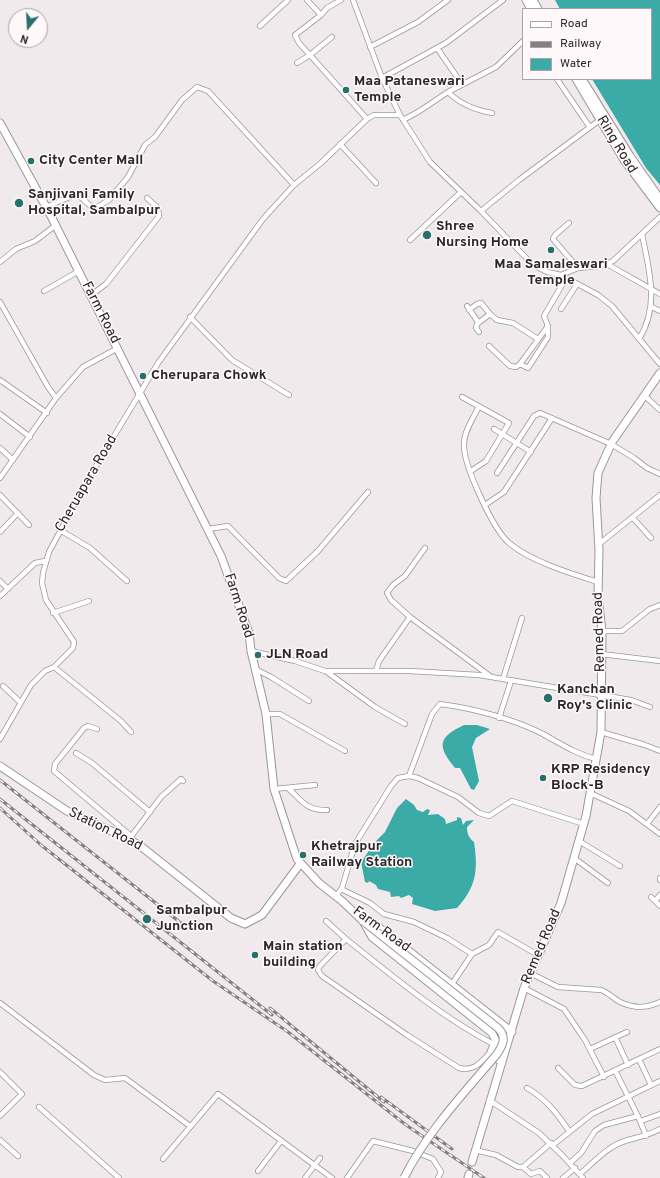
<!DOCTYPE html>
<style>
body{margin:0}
#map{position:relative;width:660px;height:1178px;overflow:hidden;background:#f1eaed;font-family:Overpass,sans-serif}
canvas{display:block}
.legend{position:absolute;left:522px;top:8px;width:130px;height:72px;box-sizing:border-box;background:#fff8fa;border:1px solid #a9a4a6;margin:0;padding:5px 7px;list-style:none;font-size:12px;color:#292727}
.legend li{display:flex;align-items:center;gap:8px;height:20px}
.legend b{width:20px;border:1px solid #a9a4a6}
.north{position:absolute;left:8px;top:8px;width:40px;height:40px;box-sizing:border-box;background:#fff8fa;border:1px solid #a9a4a6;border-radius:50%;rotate:198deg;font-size:11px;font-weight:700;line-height:16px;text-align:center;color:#292727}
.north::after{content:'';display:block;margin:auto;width:14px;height:18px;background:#27716d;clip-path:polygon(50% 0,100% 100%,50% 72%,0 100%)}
</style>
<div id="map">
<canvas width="660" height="1178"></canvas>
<ul class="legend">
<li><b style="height:5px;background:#fff"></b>Road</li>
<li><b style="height:5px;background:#858082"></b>Railway</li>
<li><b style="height:11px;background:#3aaba6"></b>Water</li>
</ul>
<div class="north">N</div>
</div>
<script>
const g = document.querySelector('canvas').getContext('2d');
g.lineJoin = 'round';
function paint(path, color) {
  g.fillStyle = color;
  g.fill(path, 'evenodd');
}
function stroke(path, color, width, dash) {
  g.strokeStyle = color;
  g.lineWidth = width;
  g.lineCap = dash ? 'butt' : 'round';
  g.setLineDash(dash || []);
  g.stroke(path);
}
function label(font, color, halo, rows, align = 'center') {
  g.font = font + ' Overpass,sans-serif';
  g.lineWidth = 3;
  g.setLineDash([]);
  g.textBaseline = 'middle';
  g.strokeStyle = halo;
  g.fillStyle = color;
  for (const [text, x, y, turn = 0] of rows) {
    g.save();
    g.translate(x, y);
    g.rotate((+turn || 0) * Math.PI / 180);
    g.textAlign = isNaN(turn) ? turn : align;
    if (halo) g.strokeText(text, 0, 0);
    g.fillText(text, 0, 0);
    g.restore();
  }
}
paint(new Path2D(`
 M 555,0 L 660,0 L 660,185 L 646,168 L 592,79 L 651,79 L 651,9 L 560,9 Z
 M 464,725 L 477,725 L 490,729 L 476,738 L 472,747 L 479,781 L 474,790 L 471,789 L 460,768 L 455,768 C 436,745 439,737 464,725 Z
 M 406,799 L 414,805 L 417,810 L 423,812 L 427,809 L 430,810 L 428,815 L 438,814 L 445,819 L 446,824 L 457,820 L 457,817 L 461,818 L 463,825 L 466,821 L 474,820 L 467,827 C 467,834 469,838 474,842 C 478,870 477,886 457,908 L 435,911 L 412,904 L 413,898 L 409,895 L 401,898 L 399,896 L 391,897 L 390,892 L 378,889 L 376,885 L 369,881 L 368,883 L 365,882 L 361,862 L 376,841 L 385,832 L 397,808 Z`), '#3aaba6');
const street = new Path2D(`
 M 307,0 L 321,15 L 327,8 L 341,0
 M 353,0 L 382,78 L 400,115 L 430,162 L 481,211 L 532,264 L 547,272 L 561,275 L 598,295 L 612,306 L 660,364
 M 260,26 L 288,0
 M 332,37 L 310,55 L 367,119
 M 370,47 L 418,22 L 448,0
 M 437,48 L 462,84
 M 297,63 L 310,55 L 299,43 L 295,35 L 321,15
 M 382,78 L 446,43 L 503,0
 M 557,79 L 589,126
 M 448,92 C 460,104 475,110 492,113
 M 403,120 L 418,112 L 448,92 L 496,67 L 523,41
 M 340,144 L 376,183
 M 46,207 L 77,194 L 94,209 L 109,200 L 128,177 L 145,145 L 155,137 L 182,100 L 197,87 L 208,91 L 294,185
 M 481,211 L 519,180 L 601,119
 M 569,223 L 555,235 L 553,239 L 578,268
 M 410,240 L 461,192
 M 0,262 L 16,249 L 35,241 L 56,225
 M 607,264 L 660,294
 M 561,275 L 578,268 L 601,266 L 613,261 L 660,217
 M 44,291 L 79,271
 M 91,295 L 106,284 L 159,216 L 158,208 L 147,198
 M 0,302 L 48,387 L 56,398
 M 467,306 L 478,322
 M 652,307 L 660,311
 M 561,309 L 577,284
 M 469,310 L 477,304 L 481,303 L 490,314
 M 190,317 L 232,360 L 289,395
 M 479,332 L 476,328 L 477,324 L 490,314 L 497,320 L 513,323 L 538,339
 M 639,339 C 660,306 649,270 642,234
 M 489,346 L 510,366 L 516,367 L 520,364 L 528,368 L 548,337 L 548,326 L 544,316 L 566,278
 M 520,364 L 548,326
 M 0,380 L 47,413
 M 644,395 L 660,410
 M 462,397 L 509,423 L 486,461 L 471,471
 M 478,408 C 473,419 464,431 464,444 C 463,465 493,529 509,543 C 530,561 572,574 598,582
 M 0,414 L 30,437
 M 494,429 L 531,452
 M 0,448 L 13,460
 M 497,473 L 534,416 L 540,413 L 611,444 L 634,458 L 647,468 L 660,474
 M 0,478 L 56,398 L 83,367 L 118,348
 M 0,495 L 29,525
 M 485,505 L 504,492 L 552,418
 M 633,518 L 651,538
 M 208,529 L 228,526 L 279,578 L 286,581 L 318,551 L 368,492
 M 60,530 L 90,548 L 127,581
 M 0,532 L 18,513
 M 599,544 L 660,495
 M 0,581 L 8,589
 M 0,596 L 35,563 L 45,561
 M 53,613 L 89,601
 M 410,617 L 391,600 L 387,593 L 393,585 L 405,576 L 425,548
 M 602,631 L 622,631 L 650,609 L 660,605
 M 251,651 L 295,661 L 325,671 L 410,671 L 479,675 L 631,700 L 650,707
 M 601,654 L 660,661
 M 54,667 L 121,721 L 131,732
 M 257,670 L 271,677 L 309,701
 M 376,671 L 379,661 L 410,617 L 490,676
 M 327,672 L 375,707 L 405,724
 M 503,679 L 522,618
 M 3,686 L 20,702
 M 266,714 L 280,714 L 345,751
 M 499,718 L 511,681
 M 97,729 L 88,726 L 84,728 L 55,764 L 54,771 L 131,836
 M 601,732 L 645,745 L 660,751
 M 0,739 L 31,685 L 45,671 L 54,667 L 73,648 L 74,642 L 46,600 L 42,583 L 43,573 L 49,552 L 87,481 L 158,363 L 263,219 L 294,185 L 321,163 L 367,119 L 374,115 L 400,115
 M 76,753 L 92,763 L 150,812
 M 409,776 L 432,714 L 440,704 C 472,708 514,719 543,734 C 563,745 574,753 596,759
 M 288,788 C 302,801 307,811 327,810
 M 274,789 L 315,785
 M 590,793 L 629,811 L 660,834
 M 647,824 L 660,807
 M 130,838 L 161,797 L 181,779 L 183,781
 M 579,841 L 620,866
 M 574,858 L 608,883
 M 660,878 L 660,880
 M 341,889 L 370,903 L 384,914 L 414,922 L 447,938 L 472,954
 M 336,896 L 342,888 L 355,844 L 391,786 L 398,778 L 409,776 L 418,778 L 458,797 L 479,813 L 489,816 L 512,801 L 584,824
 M 651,897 L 660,906
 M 655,901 L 660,895
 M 326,921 L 346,939
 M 530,973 L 558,987 L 601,990 C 609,993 613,998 620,1002 C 635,1009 646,1008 660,1002
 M 452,984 L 472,954 L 489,945 L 498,932 L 538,955
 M 524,988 L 564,1009 L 585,1040 L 604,1077
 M 0,1003 L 94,1075 L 105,1080 L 125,1078 L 190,1126
 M 615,1037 L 628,1065
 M 590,1049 L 627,1032
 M 491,1052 C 481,1062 474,1072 459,1068 L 407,1035 L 322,976 L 318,970 L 319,967 L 346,939 C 394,977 441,1017 495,1045
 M 639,1059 L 651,1085
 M 558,1068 L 575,1085 L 582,1086 L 660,1049
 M 615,1070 C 625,1092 638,1113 646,1136
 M 0,1072 L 22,1094 L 0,1116
 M 527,1088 C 546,1099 557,1113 569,1131
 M 489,1100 L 539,1133 L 562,1155 L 583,1178
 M 39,1107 L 119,1178
 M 641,1121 L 660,1114
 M 0,1140 L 18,1156
 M 553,1145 L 592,1114 L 660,1081
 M 475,1150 L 496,1155 L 518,1167 L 523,1167 L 551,1143
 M 163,1159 L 218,1094 L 332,1178
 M 570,1163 L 581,1153 L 595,1131 L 604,1125 L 638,1116
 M 523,1167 L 531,1174 L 540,1171 L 547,1178
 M 258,1171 L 281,1141
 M 580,1174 C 593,1163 608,1146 625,1141 C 637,1137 648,1136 660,1129
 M 305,1178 L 320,1158
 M 347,1178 L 373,1141 L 413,1151 L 433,1159 L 441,1172 L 438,1178
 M 563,1178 L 575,1168`);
const secondary = new Path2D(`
 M 526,0 L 531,9
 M 533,0 L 538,9
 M 576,79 L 624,160 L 660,208
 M 582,79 L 630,156 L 660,199
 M 0,123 L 51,216 L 221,556 L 249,633 L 251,651 L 266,714 L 274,789 L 297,859 L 319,883 L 342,901 L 363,921 L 377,926 L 512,1032
 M 0,766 L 67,811 L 129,839 L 143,848 L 231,918 L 245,924 L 262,915 L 300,864
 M 363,921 L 372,937 L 492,1033 L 496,1041 L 491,1052 L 499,1060
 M 472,1162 L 524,988 L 561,903 L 586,816 L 601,732 L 602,631 L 598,597 L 599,550 L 596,498 L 598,473 L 612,442 L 660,373
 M 468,1178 L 469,1174`);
stroke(street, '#9c9698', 6);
stroke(secondary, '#9c9698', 9);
stroke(street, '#fff', 4.5);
stroke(secondary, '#fff', 7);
const rail = new Path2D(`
 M 0,780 L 186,927
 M 0,799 L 272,1015
 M 0,808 L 41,845 L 213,981 L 288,1032 L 406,1125 L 484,1178
 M 270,1008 L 384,1102
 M 381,1097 L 452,1149`);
stroke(rail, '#858082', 3);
stroke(rail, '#fff8fa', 1.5, [4.5]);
const secondaryBridge = new Path2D(`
 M 363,921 L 498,1028 C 507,1037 503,1045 497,1054 C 464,1093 427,1132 404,1178`);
stroke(secondaryBridge, '#9c9698', 9, []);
stroke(secondaryBridge, '#fff', 7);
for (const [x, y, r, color] of [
 [346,90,4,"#27716d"],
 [31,161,4,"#27716d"],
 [19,203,5,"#27716d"],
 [427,235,5,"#27716d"],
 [551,250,4,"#27716d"],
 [143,376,4,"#27716d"],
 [258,655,4,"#27716d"],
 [548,698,5,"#27716d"],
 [543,778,4,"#27716d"],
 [303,855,4,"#27716d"],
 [147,919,5,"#27716d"],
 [255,955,4,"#27716d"]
]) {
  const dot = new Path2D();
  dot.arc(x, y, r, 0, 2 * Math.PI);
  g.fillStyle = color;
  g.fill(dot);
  stroke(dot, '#fff8fa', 1.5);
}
label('bold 14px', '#292727', '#fff8fa', [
 ["Maa Pataneswari",354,82],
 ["Temple",354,98],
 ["City Center Mall",39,161],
 ["Sanjivani Family",28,195],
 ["Hospital, Sambalpur",28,211],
 ["Shree",436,227],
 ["Nursing Home",436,243],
 ["Maa Samaleswari",551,265,"center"],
 ["Temple",551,281,"center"],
 ["Cherupara Chowk",151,376],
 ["JLN Road",266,655],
 ["Kanchan",557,690],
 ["Roy's Clinic",557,706],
 ["KRP Residency",551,770],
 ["Block-B",551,786],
 ["Khetrajpur",311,847],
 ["Railway Station",311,863],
 ["Sambalpur",156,911],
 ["Junction",156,927],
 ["Main station",263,947],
 ["building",263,963]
], 'left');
label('14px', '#292727', '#fff8fa', [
 ["Ring Road",616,145,59],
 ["Farm Road",100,313,63],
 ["Cheruapara Road",87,484,-60],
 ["Farm Road",238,606,72],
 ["Remed Road",600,632,-92],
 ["Station Road",105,830,26],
 ["Farm Road",381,930,36],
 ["Remed Road",542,947,-67]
]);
</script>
